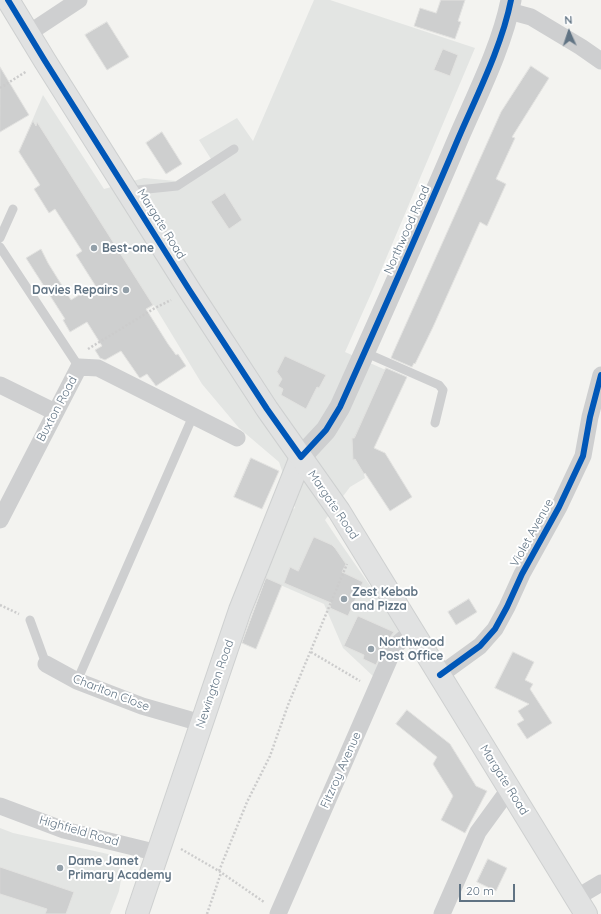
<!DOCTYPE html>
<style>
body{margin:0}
#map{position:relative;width:601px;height:914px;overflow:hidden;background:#f3f3f0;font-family:Quicksand,sans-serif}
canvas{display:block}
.north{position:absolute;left:549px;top:12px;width:40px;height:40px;-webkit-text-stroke:3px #fff;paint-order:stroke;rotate:357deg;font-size:11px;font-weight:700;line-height:16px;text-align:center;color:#607383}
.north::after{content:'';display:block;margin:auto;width:14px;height:18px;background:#607383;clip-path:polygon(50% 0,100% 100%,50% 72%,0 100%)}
.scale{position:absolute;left:459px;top:884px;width:56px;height:18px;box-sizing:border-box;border:2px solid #607383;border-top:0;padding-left:5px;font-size:12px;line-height:14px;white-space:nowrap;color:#607383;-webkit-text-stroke:3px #fff;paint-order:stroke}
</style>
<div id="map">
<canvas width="601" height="914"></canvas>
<div class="north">N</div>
<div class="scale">20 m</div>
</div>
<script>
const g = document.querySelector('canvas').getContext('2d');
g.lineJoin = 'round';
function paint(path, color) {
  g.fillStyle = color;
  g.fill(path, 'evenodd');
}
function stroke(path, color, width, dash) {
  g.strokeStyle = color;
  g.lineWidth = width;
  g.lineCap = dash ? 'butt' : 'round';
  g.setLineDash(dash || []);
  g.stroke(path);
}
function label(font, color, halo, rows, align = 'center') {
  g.font = font + ' Quicksand,sans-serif';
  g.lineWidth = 4;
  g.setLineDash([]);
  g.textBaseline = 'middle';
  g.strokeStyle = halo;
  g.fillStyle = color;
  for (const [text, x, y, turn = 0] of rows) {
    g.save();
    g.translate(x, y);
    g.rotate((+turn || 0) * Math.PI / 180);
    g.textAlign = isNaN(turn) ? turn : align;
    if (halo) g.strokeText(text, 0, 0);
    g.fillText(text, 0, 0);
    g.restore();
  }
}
paint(new Path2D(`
 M 314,0 L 330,0 L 475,48 L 374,287 L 345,352 L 406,379 L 374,448 L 383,463 L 364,474 L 365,478 L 350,487 L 325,520 L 339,541 L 400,629 L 374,677 L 343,648 L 324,604 L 262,577 L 288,511 L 295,508 L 279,462 L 239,428 L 202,384 L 154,305 L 127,321 L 19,152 L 43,95 L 104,189 L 144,178 L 176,181 L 211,159 L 199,140 L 237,118 L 253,141 Z
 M 0,828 L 13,833 L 108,854 L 118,862 L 122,874 L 119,891 L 110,914 L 0,914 Z`), '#e3e5e3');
const building = new Path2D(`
 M 441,0 L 465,0 L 458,21 L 461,22 L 455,39 L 414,26 L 420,8 L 436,13 Z
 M 107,22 L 129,57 L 107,70 L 85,35 Z
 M 443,49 L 458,55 L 450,76 L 434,70 Z
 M 531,66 L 549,78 L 512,137 L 515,138 L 496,179 L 506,184 L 487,226 L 480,222 L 433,327 L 415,364 L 414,363 L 412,367 L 391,358 L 393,353 L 501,112 Z
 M 0,67 L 29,115 L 0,132 Z
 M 33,121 L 36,126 L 37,122 L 153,305 L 146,309 L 168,344 L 176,355 L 178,354 L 186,366 L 156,386 L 147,374 L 140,378 L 139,377 L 121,351 L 105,360 L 100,358 L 95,350 L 102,346 L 87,322 L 70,332 L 63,320 L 65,319 L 26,258 L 41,249 L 48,263 L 71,300 L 95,285 L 76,255 L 82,251 L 55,209 L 49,213 L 34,189 L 40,185 L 19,152 Z
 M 162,132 L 182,164 L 166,174 L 146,143 Z
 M 225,193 L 242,220 L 229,229 L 211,202 Z
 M 285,356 L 326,375 L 319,388 L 317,387 L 306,409 L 281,395 L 283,389 L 278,386 L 282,379 L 277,372 Z
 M 386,368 L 407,377 L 374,448 L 385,453 L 412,497 L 390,511 L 365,473 L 364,474 L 355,459 L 353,460 L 352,438 L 354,438 Z
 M 251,458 L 279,471 L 262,509 L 234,497 Z
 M 314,537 L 332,545 L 335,548 L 346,564 L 342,572 L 363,582 L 348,616 L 330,608 L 331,603 L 284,583 L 290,567 L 298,571 Z
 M 266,578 L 282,585 L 256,649 L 242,643 Z
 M 469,599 L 477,612 L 456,625 L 448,612 Z
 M 358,616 L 394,632 L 386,642 L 376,665 L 363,659 L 364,655 L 344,646 Z
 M 513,652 L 534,662 L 525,680 L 533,684 L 530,689 L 552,723 L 527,739 L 517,724 L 524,720 L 518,711 L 529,704 L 495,688 Z
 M 407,710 L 450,744 L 476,786 L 487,791 L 465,833 L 441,820 L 453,796 L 433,764 L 437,757 L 396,724 Z
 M 488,859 L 507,868 L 496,891 L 477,882 Z
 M 0,867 L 74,892 L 66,914 L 45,914 L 47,909 L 0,894 Z`);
paint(building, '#cecfcf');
stroke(building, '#e2e2e0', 1);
const secondary = new Path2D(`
 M 137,914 L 240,610 L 301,457`);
const primary = new Path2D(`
 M 8,0 L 45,61 L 190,291 L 267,409 L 339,511 L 586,914`);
stroke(secondary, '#ced0d0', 24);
stroke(primary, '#ced0d0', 24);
stroke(new Path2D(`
 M 0,88 L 27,71
 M 88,349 L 155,308 L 171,300
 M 0,605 L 19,614
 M 311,652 L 360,681
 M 181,849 L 219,871 L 264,902
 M 219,871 L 247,802 L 270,756 L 288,705 L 347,564
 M 207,914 L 221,873`), '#ccc', 2.5, [2, 2]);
stroke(new Path2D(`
 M 128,191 L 177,186 L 234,149
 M 0,238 L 13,209
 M 0,247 L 79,367
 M 364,352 L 439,385 L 443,390 L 435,423
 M 30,620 L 46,664
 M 77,681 L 193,416`), '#cecfd0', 9);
stroke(new Path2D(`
 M 509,11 L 531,17 L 581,47 L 601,61
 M 29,33 L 79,0
 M 0,385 L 55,412
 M 0,520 L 79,367 L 98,368 L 237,438
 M 46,664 L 77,681 L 142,706 L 201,723
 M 440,675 L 480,646 L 495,629 L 507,607 L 522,574 L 559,507 L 583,456 L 590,417 L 601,375
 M 0,806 L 64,830 L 158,853
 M 576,898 L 601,883
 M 278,914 L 395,646 L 412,631
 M 442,914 L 478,832 L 510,788`), '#cecfd0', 17);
stroke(new Path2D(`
 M 301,457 L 326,430 L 340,407 C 380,318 420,229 458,139 C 477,95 502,46 511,0`), '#cecfd0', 21);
stroke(secondary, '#e1e2e2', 22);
stroke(primary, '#e1e2e2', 22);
stroke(new Path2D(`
 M 8,0 L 45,61 L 190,291 L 267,409 L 301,457 L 326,430 L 340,407 C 380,318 420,229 458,139 C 477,95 502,46 511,0
 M 440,675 L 480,646 L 495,629 L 507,607 L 522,574 L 559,507 L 583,456 L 590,417 L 601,375`), '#0057b8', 6);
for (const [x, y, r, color] of [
 [94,248,4,"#93a0a9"],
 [126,290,4,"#93a0a9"],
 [344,599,4,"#93a0a9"],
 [371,649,4,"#93a0a9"],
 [60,868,4,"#93a0a9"]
]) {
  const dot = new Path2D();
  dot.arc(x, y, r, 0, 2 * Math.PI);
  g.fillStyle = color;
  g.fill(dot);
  stroke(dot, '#fff', 1.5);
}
label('12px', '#607383', '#fff', [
 ["Margate Road",161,224,58],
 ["Northwood Road",407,230,-66],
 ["Buxton Road",57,409,-62],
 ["Margate Road",333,505,56],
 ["Violet Avenue",532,533,-61],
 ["Newington Road",215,684,-71],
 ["Charlton Close",111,693,21],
 ["Fitzroy Avenue",341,770,-66],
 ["Margate Road",504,780,58],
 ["Highfield Road",79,831,16]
]);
label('bold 12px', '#607383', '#fff', [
 ["Best-one",102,248],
 ["Davies Repairs",118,290,"right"],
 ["Zest Kebab",352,592],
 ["and Pizza",352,606],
 ["Northwood",379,642],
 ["Post Office",379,656],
 ["Dame Janet",68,861],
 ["Primary Academy",68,875]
], 'left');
</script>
